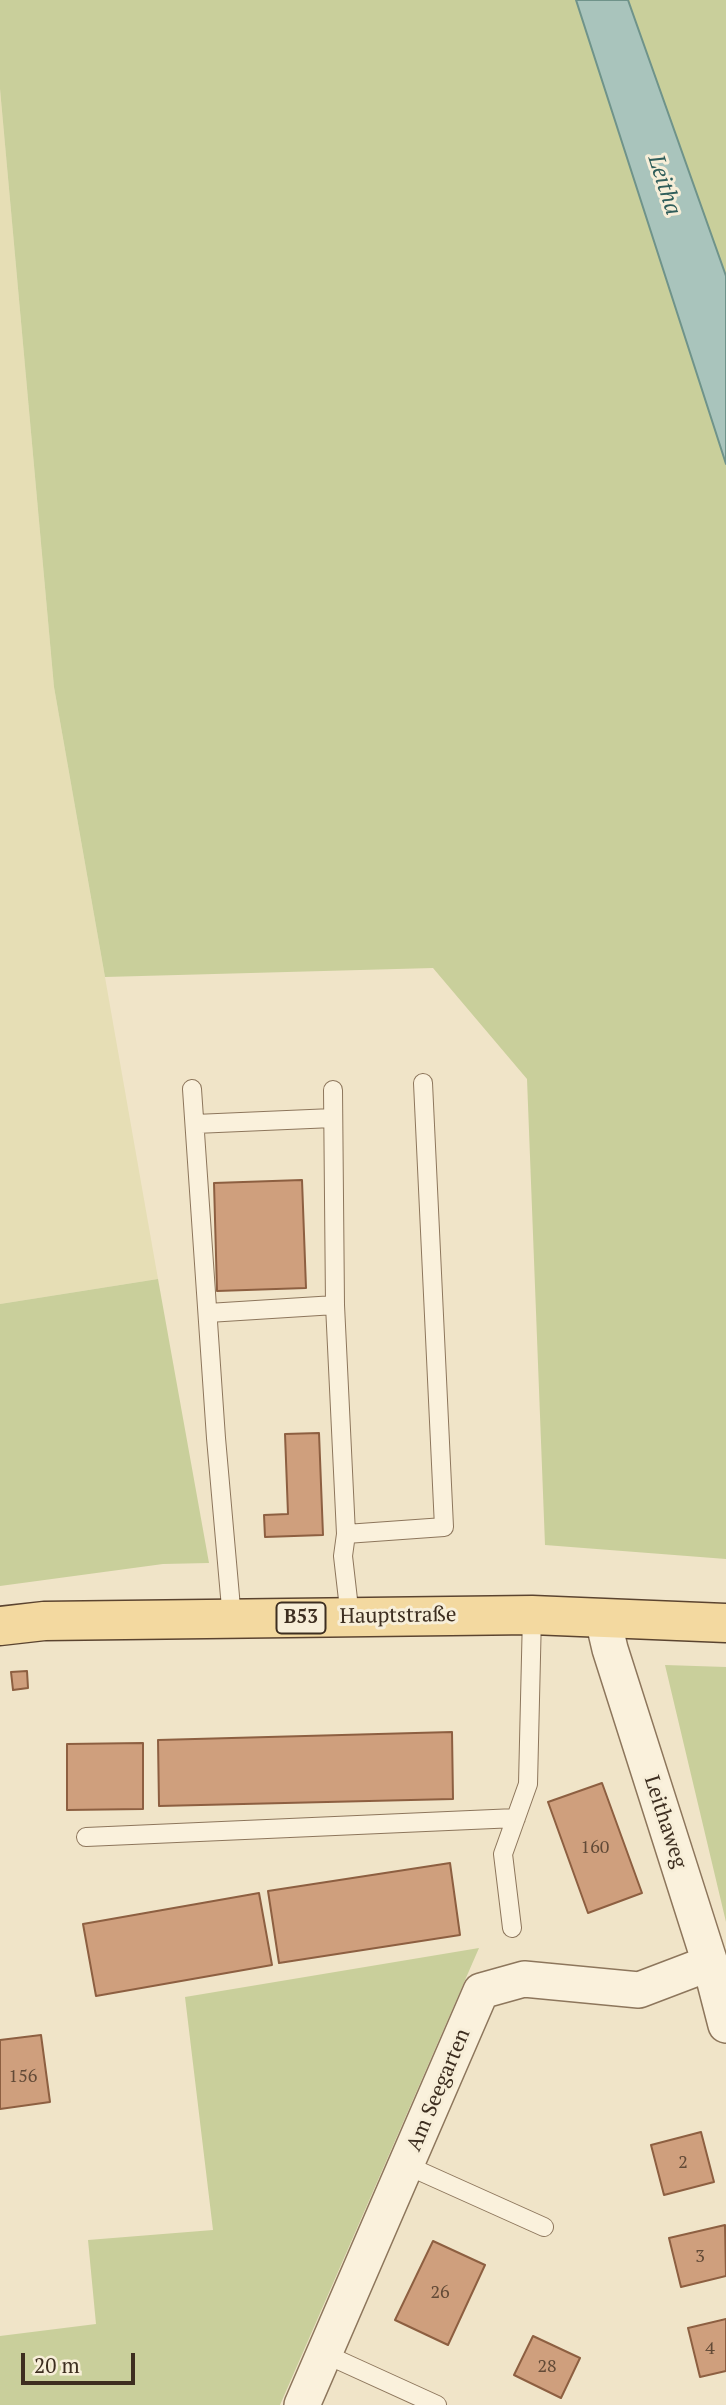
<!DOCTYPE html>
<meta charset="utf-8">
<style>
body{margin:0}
#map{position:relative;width:726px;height:2405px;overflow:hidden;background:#f0e4c8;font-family:"PT Serif",serif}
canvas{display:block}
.scale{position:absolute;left:21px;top:2353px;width:114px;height:32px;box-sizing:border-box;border:4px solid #3d2e20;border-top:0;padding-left:9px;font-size:21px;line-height:24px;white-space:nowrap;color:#3d2e20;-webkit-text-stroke:5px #f7eed8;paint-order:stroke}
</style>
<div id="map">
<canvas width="726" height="2405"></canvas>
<div class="scale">20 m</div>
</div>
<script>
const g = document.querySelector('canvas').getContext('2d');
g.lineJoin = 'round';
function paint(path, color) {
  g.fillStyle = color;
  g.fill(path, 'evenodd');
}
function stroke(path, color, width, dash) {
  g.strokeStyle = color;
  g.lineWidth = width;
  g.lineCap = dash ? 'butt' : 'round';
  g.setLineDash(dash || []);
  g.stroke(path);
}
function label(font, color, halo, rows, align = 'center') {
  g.font = font + ' "PT Serif",serif';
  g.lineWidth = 6;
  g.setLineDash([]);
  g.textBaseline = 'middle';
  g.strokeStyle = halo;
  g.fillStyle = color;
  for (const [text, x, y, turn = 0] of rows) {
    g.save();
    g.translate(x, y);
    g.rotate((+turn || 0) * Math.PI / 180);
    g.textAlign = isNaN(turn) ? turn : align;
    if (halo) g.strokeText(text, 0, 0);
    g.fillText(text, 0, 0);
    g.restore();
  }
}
paint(new Path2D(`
 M 0,89 L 54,687 L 158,1279 L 0,1304 Z`), '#e6deb5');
paint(new Path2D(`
 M 0,0 L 726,0 L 726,1559 L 545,1545 L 527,1079 L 433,968 L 105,977 L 54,687 L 0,89 Z
 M 158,1279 L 209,1563 L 163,1564 L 0,1586 L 0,1304 Z
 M 665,1665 L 726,1667 L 726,1922 Z
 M 479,1948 L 280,2405 L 0,2405 L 0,2336 L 96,2324 L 88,2240 L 213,2230 L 185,1997 Z`), '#c9cf9b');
const water = new Path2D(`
 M 576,0 L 628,0 L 726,276 L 726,464 Z`);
paint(water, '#a9c4bc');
stroke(water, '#6f938a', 2);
const building = new Path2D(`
 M 302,1180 L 306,1288 L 217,1291 L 214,1183 Z
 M 319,1433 L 323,1535 L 265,1537 L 264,1515 L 288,1514 L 285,1434 Z
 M 27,1671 L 28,1688 L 13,1690 L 11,1672 Z
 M 452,1732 L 453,1799 L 159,1806 L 158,1740 Z
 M 143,1743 L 143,1809 L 67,1810 L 67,1744 Z
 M 602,1783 L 642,1893 L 588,1913 L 548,1802 Z
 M 450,1863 L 460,1935 L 279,1963 L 268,1891 Z
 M 259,1893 L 272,1965 L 96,1996 L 83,1924 Z
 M 41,2035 L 50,2102 L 0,2109 L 0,2040 Z
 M 701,2132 L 714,2182 L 664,2195 L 651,2145 Z
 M 725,2225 L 726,2276 L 681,2287 L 669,2238 Z
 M 433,2241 L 485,2265 L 448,2345 L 395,2320 Z
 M 726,2319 L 726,2371 L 700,2377 L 688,2328 Z
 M 533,2336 L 580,2358 L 561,2398 L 514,2375 Z`);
paint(building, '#cf9f7d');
stroke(building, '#8d5f41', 2);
const service = new Path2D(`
 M 192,1089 L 216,1438 L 232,1619
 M 333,1090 L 335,1305 L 346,1534 L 343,1556 L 350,1617
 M 195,1124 L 333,1118
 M 208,1313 L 335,1305
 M 346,1534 L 444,1527 L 423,1083
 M 86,1837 L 516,1818
 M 512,1928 L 503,1854 L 528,1784 L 532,1615
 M 406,2165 L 544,2227
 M 325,2354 L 437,2405`);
const minor = new Path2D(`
 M 603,1619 L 610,1649 L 710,1963 L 726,2025
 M 302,2405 L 481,1991 L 524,1979 L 639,1990 L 710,1963`);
const primary = new Path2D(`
 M 0,1626 L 44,1621 L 532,1615 L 726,1623`);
stroke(service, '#8d765c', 20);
stroke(minor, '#8d765c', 38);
stroke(primary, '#5b4430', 41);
stroke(service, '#faf1dc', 18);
stroke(minor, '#faf1dc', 35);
stroke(primary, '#f3d9a0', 38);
label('18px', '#624a37', null, [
 ["160",595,1848],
 ["156",23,2077],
 ["2",683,2163],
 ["3",700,2257],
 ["26",440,2293],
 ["4",710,2349],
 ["28",547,2367]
]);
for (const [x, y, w] of [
 [301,1618,49]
]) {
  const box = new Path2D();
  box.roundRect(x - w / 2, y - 15.5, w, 31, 5);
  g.fillStyle = '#f7eed8';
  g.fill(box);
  stroke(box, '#3d2e20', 2);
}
label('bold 19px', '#3d2e20', null, [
 ["B53",301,1618]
]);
label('21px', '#3d2e20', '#f7eed8', [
 ["Hauptstraße",398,1616,-1],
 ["Leithaweg",665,1822,72],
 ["Am Seegarten",439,2090,-67]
]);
label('italic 23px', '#2f5d5a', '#f7eed8', [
 ["Leitha",664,185,72]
]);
</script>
